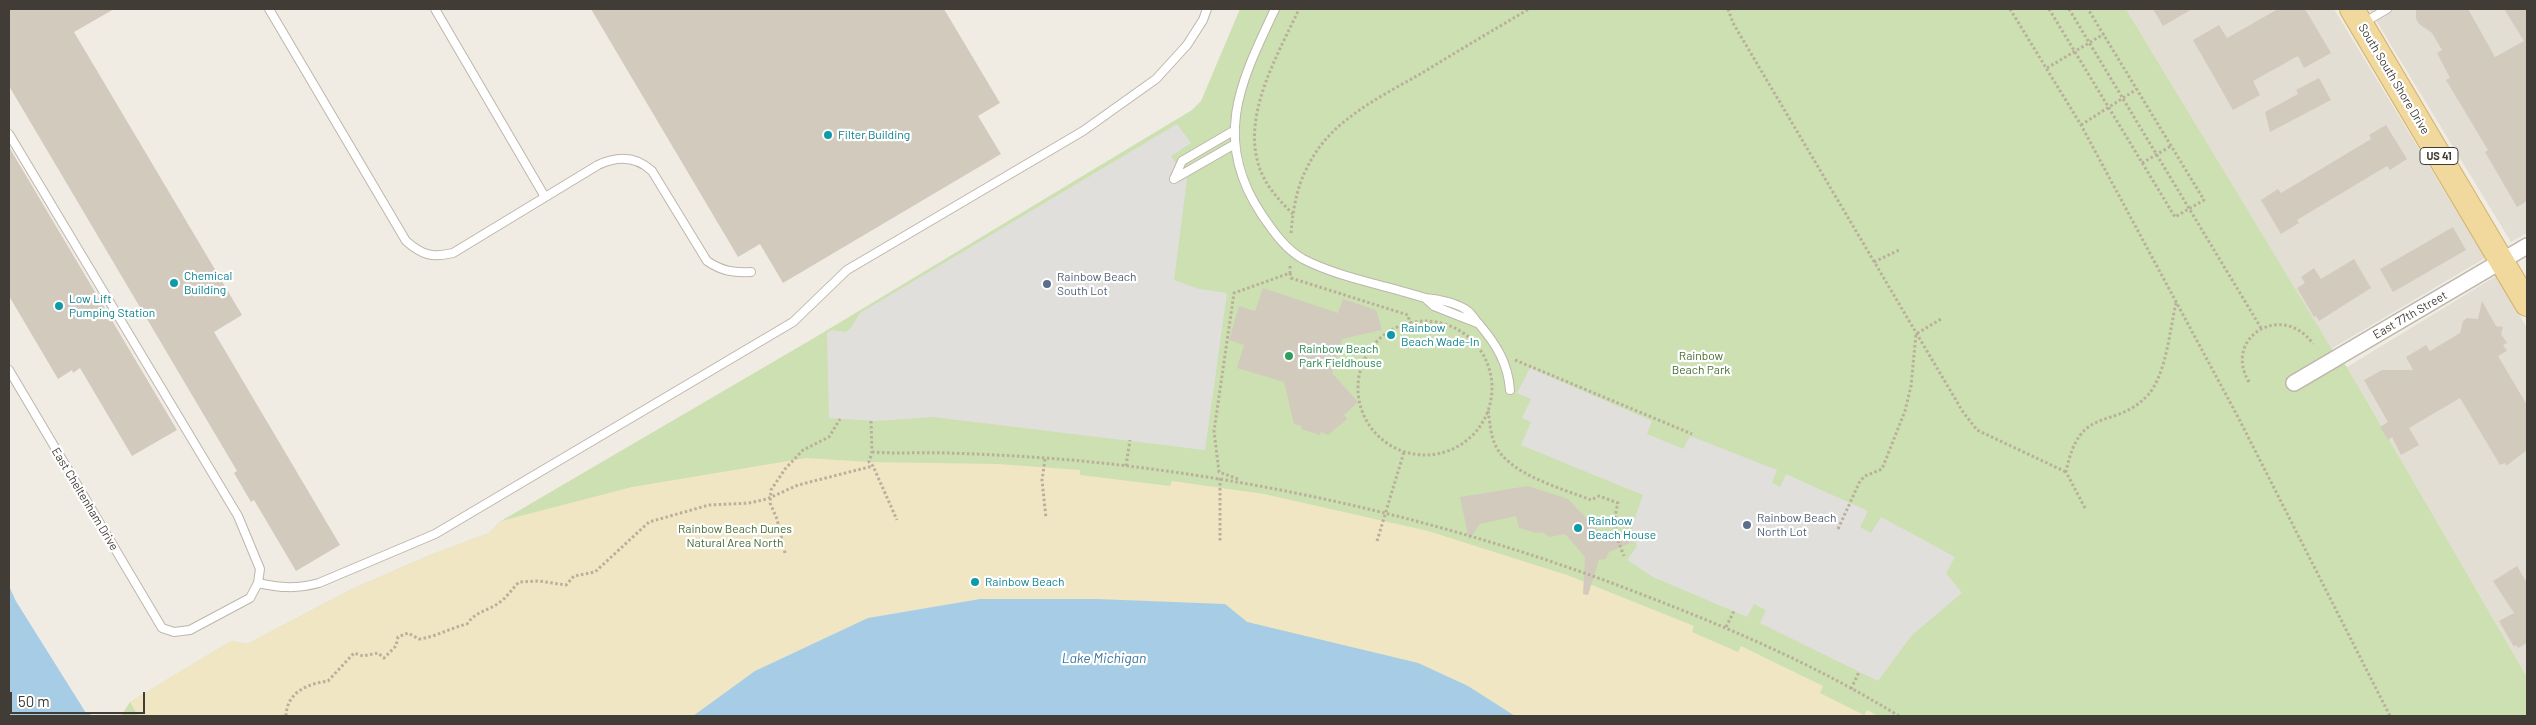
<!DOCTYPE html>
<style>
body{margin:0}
#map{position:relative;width:2536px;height:725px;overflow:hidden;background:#f0ece4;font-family:Barlow,sans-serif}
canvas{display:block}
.frame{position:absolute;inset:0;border:10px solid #413c35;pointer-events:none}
.scale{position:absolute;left:10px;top:692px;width:135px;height:22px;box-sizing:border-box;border:2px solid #413c35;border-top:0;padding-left:6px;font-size:15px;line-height:18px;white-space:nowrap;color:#413c35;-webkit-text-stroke:4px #fff;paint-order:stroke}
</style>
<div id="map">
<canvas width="2536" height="725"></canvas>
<div class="frame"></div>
<div class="scale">50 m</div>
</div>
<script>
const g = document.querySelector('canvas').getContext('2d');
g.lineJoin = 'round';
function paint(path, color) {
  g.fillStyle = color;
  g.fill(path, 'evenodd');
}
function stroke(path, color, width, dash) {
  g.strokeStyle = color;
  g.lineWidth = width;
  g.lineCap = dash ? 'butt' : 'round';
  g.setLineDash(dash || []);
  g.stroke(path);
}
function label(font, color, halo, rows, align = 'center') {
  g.font = font + ' Barlow,sans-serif';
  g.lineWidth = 4.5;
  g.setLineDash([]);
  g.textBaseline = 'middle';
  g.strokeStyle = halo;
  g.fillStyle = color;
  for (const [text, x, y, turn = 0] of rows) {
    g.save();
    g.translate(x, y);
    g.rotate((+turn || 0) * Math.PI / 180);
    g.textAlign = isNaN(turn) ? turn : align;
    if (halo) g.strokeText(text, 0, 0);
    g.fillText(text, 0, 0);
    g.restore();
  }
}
paint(new Path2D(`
 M 2126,9 L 2334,9 L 2485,258 L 2331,349 Z
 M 2369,9 L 2527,9 L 2527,233 L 2511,242 Z
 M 2496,276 L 2527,328 L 2527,677 L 2347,367 Z`), '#e3ded3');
paint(new Path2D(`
 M 1240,9 L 2126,9 L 2331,348 L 2347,367 L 2527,677 L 2527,716 L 1515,716 L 1468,686 L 868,618 L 755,671 L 693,716 L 121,716 L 130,702 L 231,641 L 247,644 L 354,588 L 430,555 L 489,533 L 501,521 L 814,338 L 1192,110 L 1201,101 Z`), '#cce0b2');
paint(new Path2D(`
 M 806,458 L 869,462 L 998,464 L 1080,470 L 1080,475 L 1170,486 L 1172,481 L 1264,494 L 1428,531 L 1567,575 L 1694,626 L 1692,632 L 1738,652 L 1741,646 L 1823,686 L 1820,693 L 1864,715 L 1867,710 L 1878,716 L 1515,716 L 1468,686 L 1418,663 L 1247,622 L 1225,604 L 868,618 L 755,671 L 693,716 L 138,716 L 130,702 L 231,641 L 247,644 L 354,588 L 430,555 L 489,533 L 501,521 L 632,487 Z`), '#f0e6c4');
paint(new Path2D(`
 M 1177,124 L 1191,143 L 1171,156 L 1187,179 L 1174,280 L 1199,289 L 1227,293 L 1205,450 L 933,417 L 876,421 L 829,418 L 827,333 L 832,330 L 845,332 L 850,329 L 860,313 Z
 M 1530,368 L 1652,421 L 1647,434 L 1683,449 L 1690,436 L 1777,470 L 1772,483 L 1780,487 L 1786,474 L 1850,503 L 1868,511 L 1860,527 L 1871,533 L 1881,517 L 1955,557 L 1946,573 L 1962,593 L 1912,635 L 1878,681 L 1760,623 L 1766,610 L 1754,604 L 1747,617 L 1653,577 L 1627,560 L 1637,546 L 1632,532 L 1633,523 L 1643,495 L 1521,445 L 1531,422 L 1522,418 L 1531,399 L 1517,393 Z`), '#e1dfdc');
paint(new Path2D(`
 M 9,586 L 16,601 L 86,712 L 94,716 L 9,716 Z
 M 980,599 L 1097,599 L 1225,604 L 1247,622 L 1418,663 L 1468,686 L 1515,716 L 693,716 L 755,671 L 868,618 Z`), '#a7cde6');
paint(new Path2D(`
 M 9,583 L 88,711 L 96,716 L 86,713 L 16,601 Z`), '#f0ece4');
paint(new Path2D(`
 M 9,9 L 114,9 L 74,32 L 242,315 L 214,332 L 340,545 L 296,571 L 254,500 L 251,502 L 234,473 L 237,471 L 9,86 Z
 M 591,9 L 944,9 L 1000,103 L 978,116 L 1001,154 L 783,283 L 760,244 L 738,257 Z
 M 2153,9 L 2192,9 L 2163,26 Z
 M 2278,9 L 2305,9 L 2331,53 L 2304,68 L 2298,56 L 2253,81 L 2260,95 L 2233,110 L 2193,40 L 2219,25 L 2227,38 Z
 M 2416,9 L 2468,9 L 2495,57 L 2524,41 L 2504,9 L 2527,9 L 2527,201 L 2517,207 L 2485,152 L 2488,150 L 2446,80 L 2450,78 L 2437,53 L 2442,50 L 2432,33 L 2419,24 L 2416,19 Z
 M 2319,78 L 2331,100 L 2270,132 L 2265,112 L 2298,94 L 2296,90 Z
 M 2386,125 L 2407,159 L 2390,170 L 2387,166 L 2297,220 L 2299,223 L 2281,234 L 2261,200 L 2278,189 L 2281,193 L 2371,139 L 2369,135 Z
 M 9,147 L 177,430 L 132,456 L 80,368 L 73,373 L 72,370 L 58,379 L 9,296 Z
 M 2453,227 L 2466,250 L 2393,292 L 2380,269 Z
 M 2354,259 L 2371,288 L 2319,321 L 2316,316 L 2314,317 L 2297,288 L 2305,283 L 2301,277 L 2314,268 L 2321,279 Z
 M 1263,288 L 1338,313 L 1343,299 L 1376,310 L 1382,330 L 1342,339 L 1332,373 L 1358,402 L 1344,415 L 1347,419 L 1328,435 L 1321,432 L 1320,435 L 1301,429 L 1302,426 L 1294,424 L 1284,382 L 1237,368 L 1244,345 L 1229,340 L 1239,306 L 1255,311 Z
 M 2482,301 L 2496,326 L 2503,327 L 2501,334 L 2507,343 L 2503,345 L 2507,351 L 2498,356 L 2527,405 L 2527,450 L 2506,466 L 2505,463 L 2500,465 L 2460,398 L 2409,428 L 2419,445 L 2401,455 L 2392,437 L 2388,440 L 2380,427 L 2388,422 L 2364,380 L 2382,370 L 2413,370 L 2406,357 L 2426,345 L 2430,351 L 2460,333 L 2463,321 L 2467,318 L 2478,319 Z
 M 1528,486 L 1568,499 L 1603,536 L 1632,542 L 1609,552 L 1606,559 L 1599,560 L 1588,595 L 1583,594 L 1585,557 L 1565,534 L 1550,537 L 1542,532 L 1537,533 L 1519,528 L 1516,516 L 1480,524 L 1469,540 L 1460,497 Z
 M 2517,566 L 2527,583 L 2527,643 L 2518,648 L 2516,645 L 2514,647 L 2499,621 L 2514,613 L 2493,581 Z`), '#d3cabe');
const service = new Path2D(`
 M 269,9 L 406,241 C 422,255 432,258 453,253 L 598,165 C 617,156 636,156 652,171 L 707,261 C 722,271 733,273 751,272
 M 435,9 L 545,197
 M 1275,9 C 1241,81 1211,139 1262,215 C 1273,231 1285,249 1303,259 C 1340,278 1385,285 1425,298 C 1438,299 1459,303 1469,312 C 1473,315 1475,321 1479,324 C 1496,344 1508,363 1510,390
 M 2363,23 L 2387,9
 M 9,134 L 238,516 L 260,569 L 258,583 L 250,598 L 190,630 L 174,632 L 162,628 L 9,370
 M 1174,179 L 1182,161 L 1235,130
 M 1174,179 L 1235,144
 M 1425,298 L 1434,306 L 1477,323
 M 258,583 C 280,588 297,589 319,583 L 435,534 L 793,322 L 847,270 L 1083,131 L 1156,79 L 1187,45 L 1203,20 L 1207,9`);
const minor = new Path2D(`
 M 2294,383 L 2527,246`);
const primary = new Path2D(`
 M 2352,9 L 2527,304`);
stroke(service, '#bdb6ab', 10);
stroke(minor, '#bdb6ab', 18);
stroke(primary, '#d4b46e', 26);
stroke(new Path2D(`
 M 1728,9 L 1733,23 L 1963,412 L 1977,430 L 2066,472
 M 2010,9 L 2081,125 L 2238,417 L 2390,716
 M 2049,9 L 2175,217 L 2204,200 L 2088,9
 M 2069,9 L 2261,328
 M 2047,68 L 2104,34
 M 2081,125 L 2137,89
 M 2142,163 L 2171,146
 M 1293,214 C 1285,206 1277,198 1270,188 C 1231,132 1275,61 1299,9
 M 1291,233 C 1293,209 1297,185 1309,164 C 1332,118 1385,95 1427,70 C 1461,49 1495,29 1529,9
 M 1874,262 L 1899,250
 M 1290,273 L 1291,278 L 1408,315 L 1410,323
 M1358 388a67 67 0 1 1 134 0a67 67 0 1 1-134 0Z
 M 1515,360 L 1692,434
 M 2249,382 C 2222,337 2283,301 2313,344
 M 1488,411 C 1490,421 1490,432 1494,442 C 1506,474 1561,488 1591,500 L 1599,496 L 1618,503 C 1612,524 1616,536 1624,556
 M 871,421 L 872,452 L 869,462 L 873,466 L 897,520
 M 872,452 C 897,454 923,452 948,453 C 1010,455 1074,459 1136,467 C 1313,489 1486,533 1651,598 C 1737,631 1821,668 1899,716
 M 1045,459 L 1042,480 L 1046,518
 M 1126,466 L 1130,440
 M 1220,478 L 1220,542
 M 1238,479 L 1219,472 L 1214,431 L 1234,293 L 1290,273 L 1290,265
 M 2085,508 L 2066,472 C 2080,402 2113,432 2148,395 C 2166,375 2170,329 2176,303
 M 1838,529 L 1860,481 L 1865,476 L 1882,469 L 1905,411 L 1911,386 L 1916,334 L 1941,319
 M 1377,541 L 1404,452
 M 785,553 L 777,519 L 770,503 L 771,490 L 785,469 L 803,450 L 829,437 L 840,419
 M 1726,627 L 1734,611
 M 1851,689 L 1859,672
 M 286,716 C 287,692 307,684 328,681 L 354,653 L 363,656 L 378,653 L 384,658 L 396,646 L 398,637 L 408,633 L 419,639 C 436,637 450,628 467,624 C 477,610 487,612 500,602 C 507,597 512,589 519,582 L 539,581 L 566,585 L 574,576 L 595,572 L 649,522 L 709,505 L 749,503 L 767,499 L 798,485 L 873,466`), '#baaf9b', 3, [2.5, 2.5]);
stroke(service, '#fff', 8);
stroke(minor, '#fff', 15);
stroke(primary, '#f1d89c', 24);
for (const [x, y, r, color] of [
 [828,135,5,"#0f9aa8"],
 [174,283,5,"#0f9aa8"],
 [1047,284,5,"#5c6f8a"],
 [59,306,5,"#0f9aa8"],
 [1391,335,5,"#0f9aa8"],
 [1289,356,5,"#2e9e5b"],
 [1747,525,5,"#5c6f8a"],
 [1578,528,5,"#0f9aa8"],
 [975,582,5,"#0f9aa8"]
]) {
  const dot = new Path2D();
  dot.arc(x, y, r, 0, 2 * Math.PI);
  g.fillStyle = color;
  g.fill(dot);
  stroke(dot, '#fff', 2);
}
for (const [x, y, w] of [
 [2439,156,38]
]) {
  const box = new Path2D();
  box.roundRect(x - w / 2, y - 8.5, w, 17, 4);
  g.fillStyle = '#fff';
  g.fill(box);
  stroke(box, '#413c35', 1);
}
label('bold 11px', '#413c35', null, [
 ["US 41",2439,156]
]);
label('12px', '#413c35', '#fff', [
 ["South South Shore Drive",2394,79,59],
 ["East 77th Street",2410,315,-30],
 ["East Cheltenham Drive",85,499,59]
]);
label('12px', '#0d838f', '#fff', [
 ["Filter Building",838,135],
 ["Chemical",184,276],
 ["Building",184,290],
 ["Low Lift",69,299],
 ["Pumping Station",69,313],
 ["Rainbow",1401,328],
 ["Beach Wade-In",1401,342],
 ["Rainbow",1588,521],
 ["Beach House",1588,535],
 ["Rainbow Beach",985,582]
], 'left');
label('12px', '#4e5e75', '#fff', [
 ["Rainbow Beach",1057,277],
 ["South Lot",1057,291],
 ["Rainbow Beach",1757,518],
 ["North Lot",1757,532]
], 'left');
label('12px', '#27864d', '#fff', [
 ["Rainbow Beach",1299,349],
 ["Park Fieldhouse",1299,363]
], 'left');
label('12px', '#476b30', '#fff', [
 ["Rainbow",1701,356],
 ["Beach Park",1701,370],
 ["Rainbow Beach Dunes",735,529],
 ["Natural Area North",735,543]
]);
label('italic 14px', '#3c779f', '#fff', [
 ["Lake Michigan",1104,658]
]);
</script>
